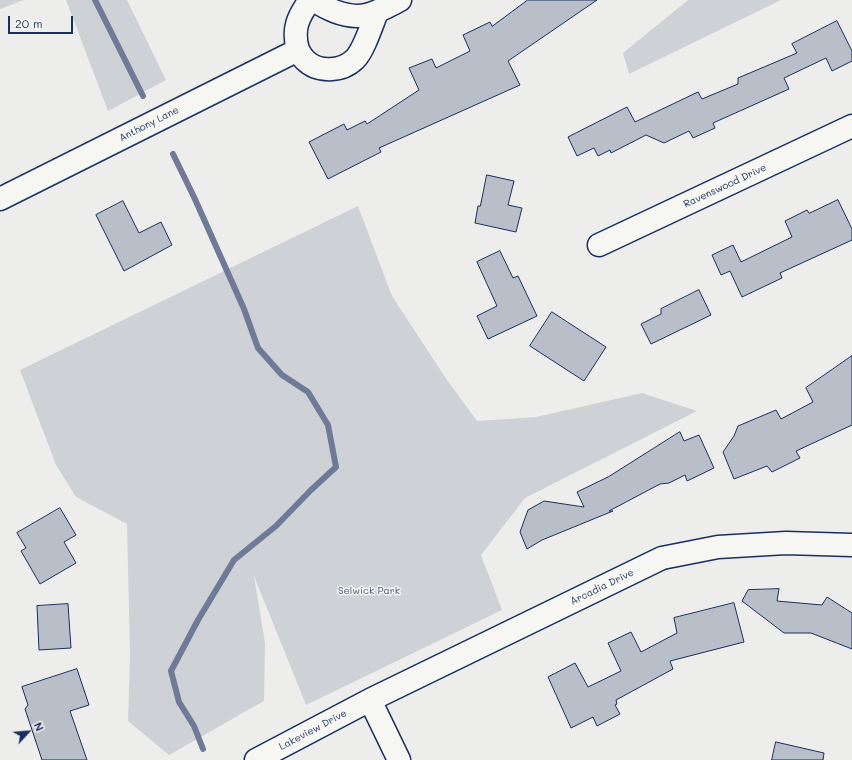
<!DOCTYPE html>
<style>
body{margin:0}
#map{position:relative;width:852px;height:760px;overflow:hidden;background:#edeeec;font-family:Mali,sans-serif}
canvas{display:block}
.north{position:absolute;left:8px;top:712px;width:40px;height:40px;-webkit-text-stroke:3px #f6f6f2;paint-order:stroke;rotate:64deg;font-size:11px;font-weight:700;line-height:16px;text-align:center;color:#1b2f5e}
.north::after{content:'';display:block;margin:auto;width:14px;height:18px;background:#1b2f5e;clip-path:polygon(50% 0,100% 100%,50% 72%,0 100%)}
.scale{position:absolute;left:8px;top:16px;width:65px;height:18px;box-sizing:border-box;border:2px solid #1b2f5e;border-top:0;padding-left:5px;font-size:12px;line-height:14px;white-space:nowrap;color:#1b2f5e;-webkit-text-stroke:3px #f6f6f2;paint-order:stroke}
</style>
<div id="map">
<canvas width="852" height="760"></canvas>
<div class="north">N</div>
<div class="scale">20 m</div>
</div>
<script>
const g = document.querySelector('canvas').getContext('2d');
g.lineJoin = 'round';
function paint(path, color) {
  g.fillStyle = color;
  g.fill(path, 'evenodd');
}
function stroke(path, color, width, dash) {
  g.strokeStyle = color;
  g.lineWidth = width;
  g.lineCap = dash ? 'butt' : 'round';
  g.setLineDash(dash || []);
  g.stroke(path);
}
function label(font, color, halo, rows, align = 'center') {
  g.font = font + ' Mali,sans-serif';
  g.lineWidth = 3;
  g.setLineDash([]);
  g.textBaseline = 'middle';
  g.strokeStyle = halo;
  g.fillStyle = color;
  for (const [text, x, y, turn = 0] of rows) {
    g.save();
    g.translate(x, y);
    g.rotate((+turn || 0) * Math.PI / 180);
    g.textAlign = isNaN(turn) ? turn : align;
    if (halo) g.strokeText(text, 0, 0);
    g.fillText(text, 0, 0);
    g.restore();
  }
}
paint(new Path2D(`
 M 0,0 L 24,0 L 0,9 Z
 M 66,0 L 127,0 L 166,80 L 108,111 Z
 M 688,0 L 781,0 L 629,74 L 623,53 Z
 M 358,206 L 392,296 L 447,380 L 477,421 L 536,417 L 642,393 L 697,411 L 525,498 L 481,555 L 502,610 L 306,705 L 254,576 L 265,643 L 264,701 L 169,755 L 128,721 L 130,655 L 127,524 L 76,497 L 56,465 L 20,370 Z`), '#ced2d7');
stroke(new Path2D(`
 M 95,0 L 143,96
 M 173,154 L 194,197 L 244,309 L 258,348 L 282,375 L 308,392 L 328,425 L 336,467 L 311,490 L 276,526 L 234,560 L 198,620 L 171,671 L 179,702 L 194,726 L 203,749`), '#6e7a96', 6);
const building = new Path2D(`
 M 528,0 L 597,0 L 508,61 L 520,85 L 379,148 L 381,152 L 328,179 L 309,142 L 344,124 L 347,130 L 365,121 L 367,124 L 419,90 L 409,68 L 432,59 L 436,68 L 470,51 L 463,35 L 490,22 L 492,26 Z
 M 837,21 L 852,51 L 852,61 L 832,71 L 826,58 L 784,78 L 789,89 L 713,123 L 715,128 L 693,138 L 689,131 L 664,143 L 646,135 L 611,153 L 610,150 L 598,156 L 594,148 L 577,156 L 568,137 L 627,107 L 635,122 L 698,92 L 702,99 L 738,84 L 738,78 L 797,53 L 792,44 Z
 M 487,175 L 514,181 L 508,205 L 522,208 L 516,232 L 475,223 L 478,206 L 480,206 Z
 M 838,200 L 852,229 L 852,240 L 780,273 L 782,278 L 742,297 L 730,271 L 721,275 L 712,255 L 733,245 L 741,262 L 792,237 L 785,221 L 807,210 L 809,213 Z
 M 123,201 L 139,233 L 161,222 L 172,245 L 124,271 L 96,215 Z
 M 500,251 L 513,278 L 518,276 L 537,316 L 488,339 L 477,316 L 497,306 L 477,262 Z
 M 699,290 L 711,315 L 651,344 L 641,324 L 661,314 L 661,309 Z
 M 552,312 L 606,347 L 584,381 L 530,346 Z
 M 852,356 L 852,425 L 796,451 L 800,458 L 772,472 L 767,466 L 734,479 L 723,452 L 734,436 L 738,426 L 776,410 L 781,419 L 813,402 L 806,388 Z
 M 680,432 L 684,441 L 699,435 L 714,468 L 687,481 L 685,475 L 669,483 L 660,484 L 609,511 L 613,511 L 542,540 L 527,549 L 520,532 L 528,510 L 544,501 L 584,507 L 577,492 L 608,477 Z
 M 60,508 L 76,535 L 64,542 L 76,563 L 40,584 L 21,551 L 26,548 L 17,533 Z
 M 779,589 L 777,601 L 822,605 L 827,597 L 852,613 L 852,649 L 811,633 L 784,633 L 742,601 L 748,590 Z
 M 734,603 L 744,642 L 670,661 L 673,669 L 616,700 L 617,704 L 615,705 L 620,714 L 597,726 L 593,717 L 571,728 L 548,677 L 575,663 L 588,687 L 621,671 L 608,643 L 631,632 L 641,652 L 677,633 L 674,618 Z
 M 68,604 L 71,648 L 39,650 L 37,606 Z
 M 77,669 L 89,705 L 70,711 L 87,760 L 42,760 L 25,709 L 28,705 L 22,687 Z
 M 776,742 L 824,753 L 823,760 L 772,760 Z`);
paint(building, '#b9bfc8');
stroke(building, '#1b2f5e', 1);
const minor = new Path2D(`
 M 315,0 C 321,6 327,8 334,11 C 362,22 375,13 400,0
 M 298,50 C 292,29 298,17 310,0
 M 0,199 L 298,50 C 300,53 302,57 305,60 C 318,73 342,72 355,59 C 364,50 372,24 377,12
 M 599,245 L 852,126
 M 370,700 L 399,760
 M 256,760 L 370,700 L 662,558 L 718,547 L 786,543 L 852,545`);
stroke(minor, '#1b2f5e', 25);
stroke(minor, '#f6f6f2', 22);
label('10px', '#1b2f5e', '#f6f6f2', [
 ["Anthony Lane",149,124,-27],
 ["Ravenswood Drive",725,186,-25],
 ["Arcadia Drive",602,587,-26],
 ["Lakeview Drive",313,730,-28]
]);
label('10px', '#48587c', '#f6f6f2', [
 ["Selwick Park",369,591]
]);
</script>
